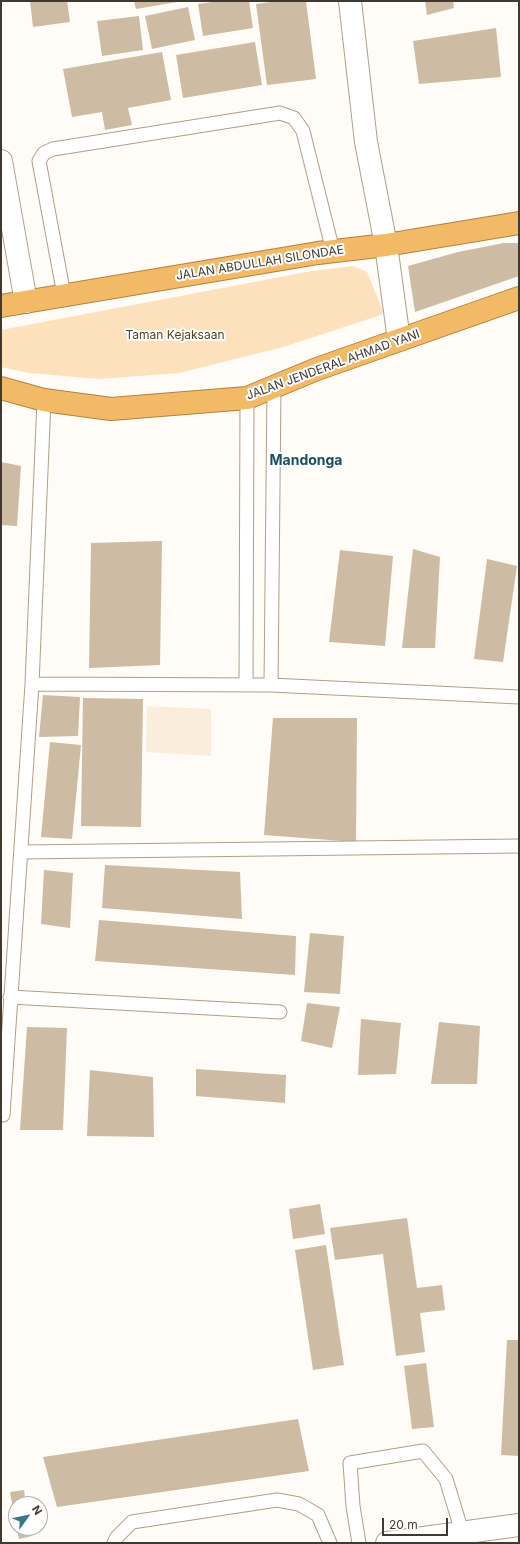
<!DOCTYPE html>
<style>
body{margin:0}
#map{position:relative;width:520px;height:1544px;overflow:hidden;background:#fffbf6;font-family:Inter,sans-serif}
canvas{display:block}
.frame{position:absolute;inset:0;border:2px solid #413930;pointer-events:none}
.north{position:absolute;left:8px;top:1496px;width:40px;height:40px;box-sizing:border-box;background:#fff;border:1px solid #b3b0ac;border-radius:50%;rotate:57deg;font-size:11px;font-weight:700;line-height:16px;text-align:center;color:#413930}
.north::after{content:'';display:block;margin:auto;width:14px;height:18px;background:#39768c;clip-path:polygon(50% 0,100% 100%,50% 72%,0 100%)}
.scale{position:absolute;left:382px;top:1518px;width:66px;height:18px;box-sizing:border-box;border:2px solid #413930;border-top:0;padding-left:5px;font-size:12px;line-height:14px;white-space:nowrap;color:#413930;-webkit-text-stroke:3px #fff;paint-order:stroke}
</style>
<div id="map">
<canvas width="520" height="1544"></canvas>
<div class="frame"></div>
<div class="north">N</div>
<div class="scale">20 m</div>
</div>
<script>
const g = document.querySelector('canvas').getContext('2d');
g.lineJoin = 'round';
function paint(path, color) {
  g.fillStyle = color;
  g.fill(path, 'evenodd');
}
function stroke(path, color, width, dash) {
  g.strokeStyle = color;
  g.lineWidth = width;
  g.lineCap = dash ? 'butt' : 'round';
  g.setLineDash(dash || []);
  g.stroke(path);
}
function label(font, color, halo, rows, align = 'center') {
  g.font = font + ' Inter,sans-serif';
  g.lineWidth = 4;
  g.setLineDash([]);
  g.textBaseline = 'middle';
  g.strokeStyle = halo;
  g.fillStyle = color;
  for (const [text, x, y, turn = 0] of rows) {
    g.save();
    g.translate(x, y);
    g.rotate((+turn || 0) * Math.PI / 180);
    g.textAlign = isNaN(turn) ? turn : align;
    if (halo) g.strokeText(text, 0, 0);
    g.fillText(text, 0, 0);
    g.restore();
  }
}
paint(new Path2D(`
 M 147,706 L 211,709 L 211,756 L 146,752 Z`), '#fbeddb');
paint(new Path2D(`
 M 353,266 L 367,272 L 383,311 L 381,315 L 283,347 L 179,373 L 99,379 L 29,373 L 1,367 L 1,330 L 312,271 Z`), '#fde1bd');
paint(new Path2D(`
 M 30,1 L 67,1 L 70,22 L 33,27 Z
 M 134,1 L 176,1 L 177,2 L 136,9 Z
 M 220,1 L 249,1 L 253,28 L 203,36 L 198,4 Z
 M 278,1 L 306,1 L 316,79 L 267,85 L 256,4 Z
 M 425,1 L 453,1 L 454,8 L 427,15 Z
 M 188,7 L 195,40 L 152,49 L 145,16 Z
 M 139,16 L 143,50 L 102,56 L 97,21 Z
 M 496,28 L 501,77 L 419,84 L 413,41 Z
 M 255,42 L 262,85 L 183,98 L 176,55 Z
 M 162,52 L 171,100 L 128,108 L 132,125 L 105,130 L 102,112 L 72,117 L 63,69 Z
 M 504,243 L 517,243 L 519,245 L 519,276 L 415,312 L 408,266 L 458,252 Z
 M 1,462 L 21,466 L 17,526 L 1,525 Z
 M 162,541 L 160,665 L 89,668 L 91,543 Z
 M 413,549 L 440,557 L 435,648 L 402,648 Z
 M 340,550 L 393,556 L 385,646 L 329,642 Z
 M 487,559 L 517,566 L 503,662 L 474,659 Z
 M 43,695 L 80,697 L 78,736 L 39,737 Z
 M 83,698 L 143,699 L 141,827 L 81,826 Z
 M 273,718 L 357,718 L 356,842 L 264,835 Z
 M 50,742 L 81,745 L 72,839 L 41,837 Z
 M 105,865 L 240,872 L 242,919 L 102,908 Z
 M 44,870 L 73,873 L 70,928 L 41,924 Z
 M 99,920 L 296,936 L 295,975 L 95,961 Z
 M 310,933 L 344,936 L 340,994 L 304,992 Z
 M 307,1003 L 340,1007 L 332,1048 L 301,1041 Z
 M 361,1019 L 401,1023 L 396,1074 L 358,1075 Z
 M 439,1022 L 480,1026 L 477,1084 L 431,1084 Z
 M 27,1027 L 67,1028 L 63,1130 L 20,1130 Z
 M 196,1069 L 286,1075 L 285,1103 L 196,1096 Z
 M 90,1070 L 153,1077 L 154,1137 L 87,1136 Z
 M 320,1204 L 325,1234 L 293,1239 L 289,1209 Z
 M 407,1218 L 417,1288 L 442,1285 L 445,1310 L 420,1313 L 425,1352 L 396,1356 L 383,1254 L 335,1260 L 330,1228 Z
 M 326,1245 L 344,1365 L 313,1370 L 295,1250 Z
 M 507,1340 L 519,1340 L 519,1456 L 501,1455 Z
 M 426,1363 L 434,1427 L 412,1429 L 404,1366 Z
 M 298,1419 L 309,1471 L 57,1507 L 43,1457 Z
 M 24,1490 L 26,1504 L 16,1504 L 15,1519 L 10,1492 Z
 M 17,1528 L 31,1528 L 32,1536 L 19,1539 Z`), '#cdbba4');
const service = new Path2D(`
 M 64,295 L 39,161 L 44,153 L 53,149 L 280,113 L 294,118 L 303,131 L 333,251
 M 44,400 L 32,684 L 271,685 L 519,697
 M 246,685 L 247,398
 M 271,685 L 274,387
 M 21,852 L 519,846
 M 10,997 L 280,1012
 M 3,1115 L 32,684
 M 114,1543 L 117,1537 L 132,1522 L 277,1500 L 299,1504 L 318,1515 L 330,1543
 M 359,1543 L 353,1506 L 350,1463 L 423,1451 L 446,1479 L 462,1532`);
const minor = new Path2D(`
 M 350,1 L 366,142 L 386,245 L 399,340
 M 1,161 L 26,302`);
const tertiary = new Path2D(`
 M 387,1543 L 519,1525`);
const trunk = new Path2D(`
 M 1,306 L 318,253 L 386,245 L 519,223
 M 1,388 L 44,400 L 111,409 L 247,398 L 317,369 L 519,298`);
stroke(service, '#b09e88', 15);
stroke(minor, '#b09e88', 24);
stroke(tertiary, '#b09e88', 24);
stroke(trunk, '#b1823b', 24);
stroke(service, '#fff', 13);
stroke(minor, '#fff', 22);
stroke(tertiary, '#fff', 22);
stroke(trunk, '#f2ba67', 22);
label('12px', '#413930', '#fff', [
 ["JALAN ABDULLAH SILONDAE",260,263,-9],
 ["JALAN JENDERAL AHMAD YANI",333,365,-20]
]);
label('12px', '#5a3f18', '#fff', [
 ["Taman Kejaksaan",175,335]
]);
label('bold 14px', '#194c5d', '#fff', [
 ["Mandonga",306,461]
]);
</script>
